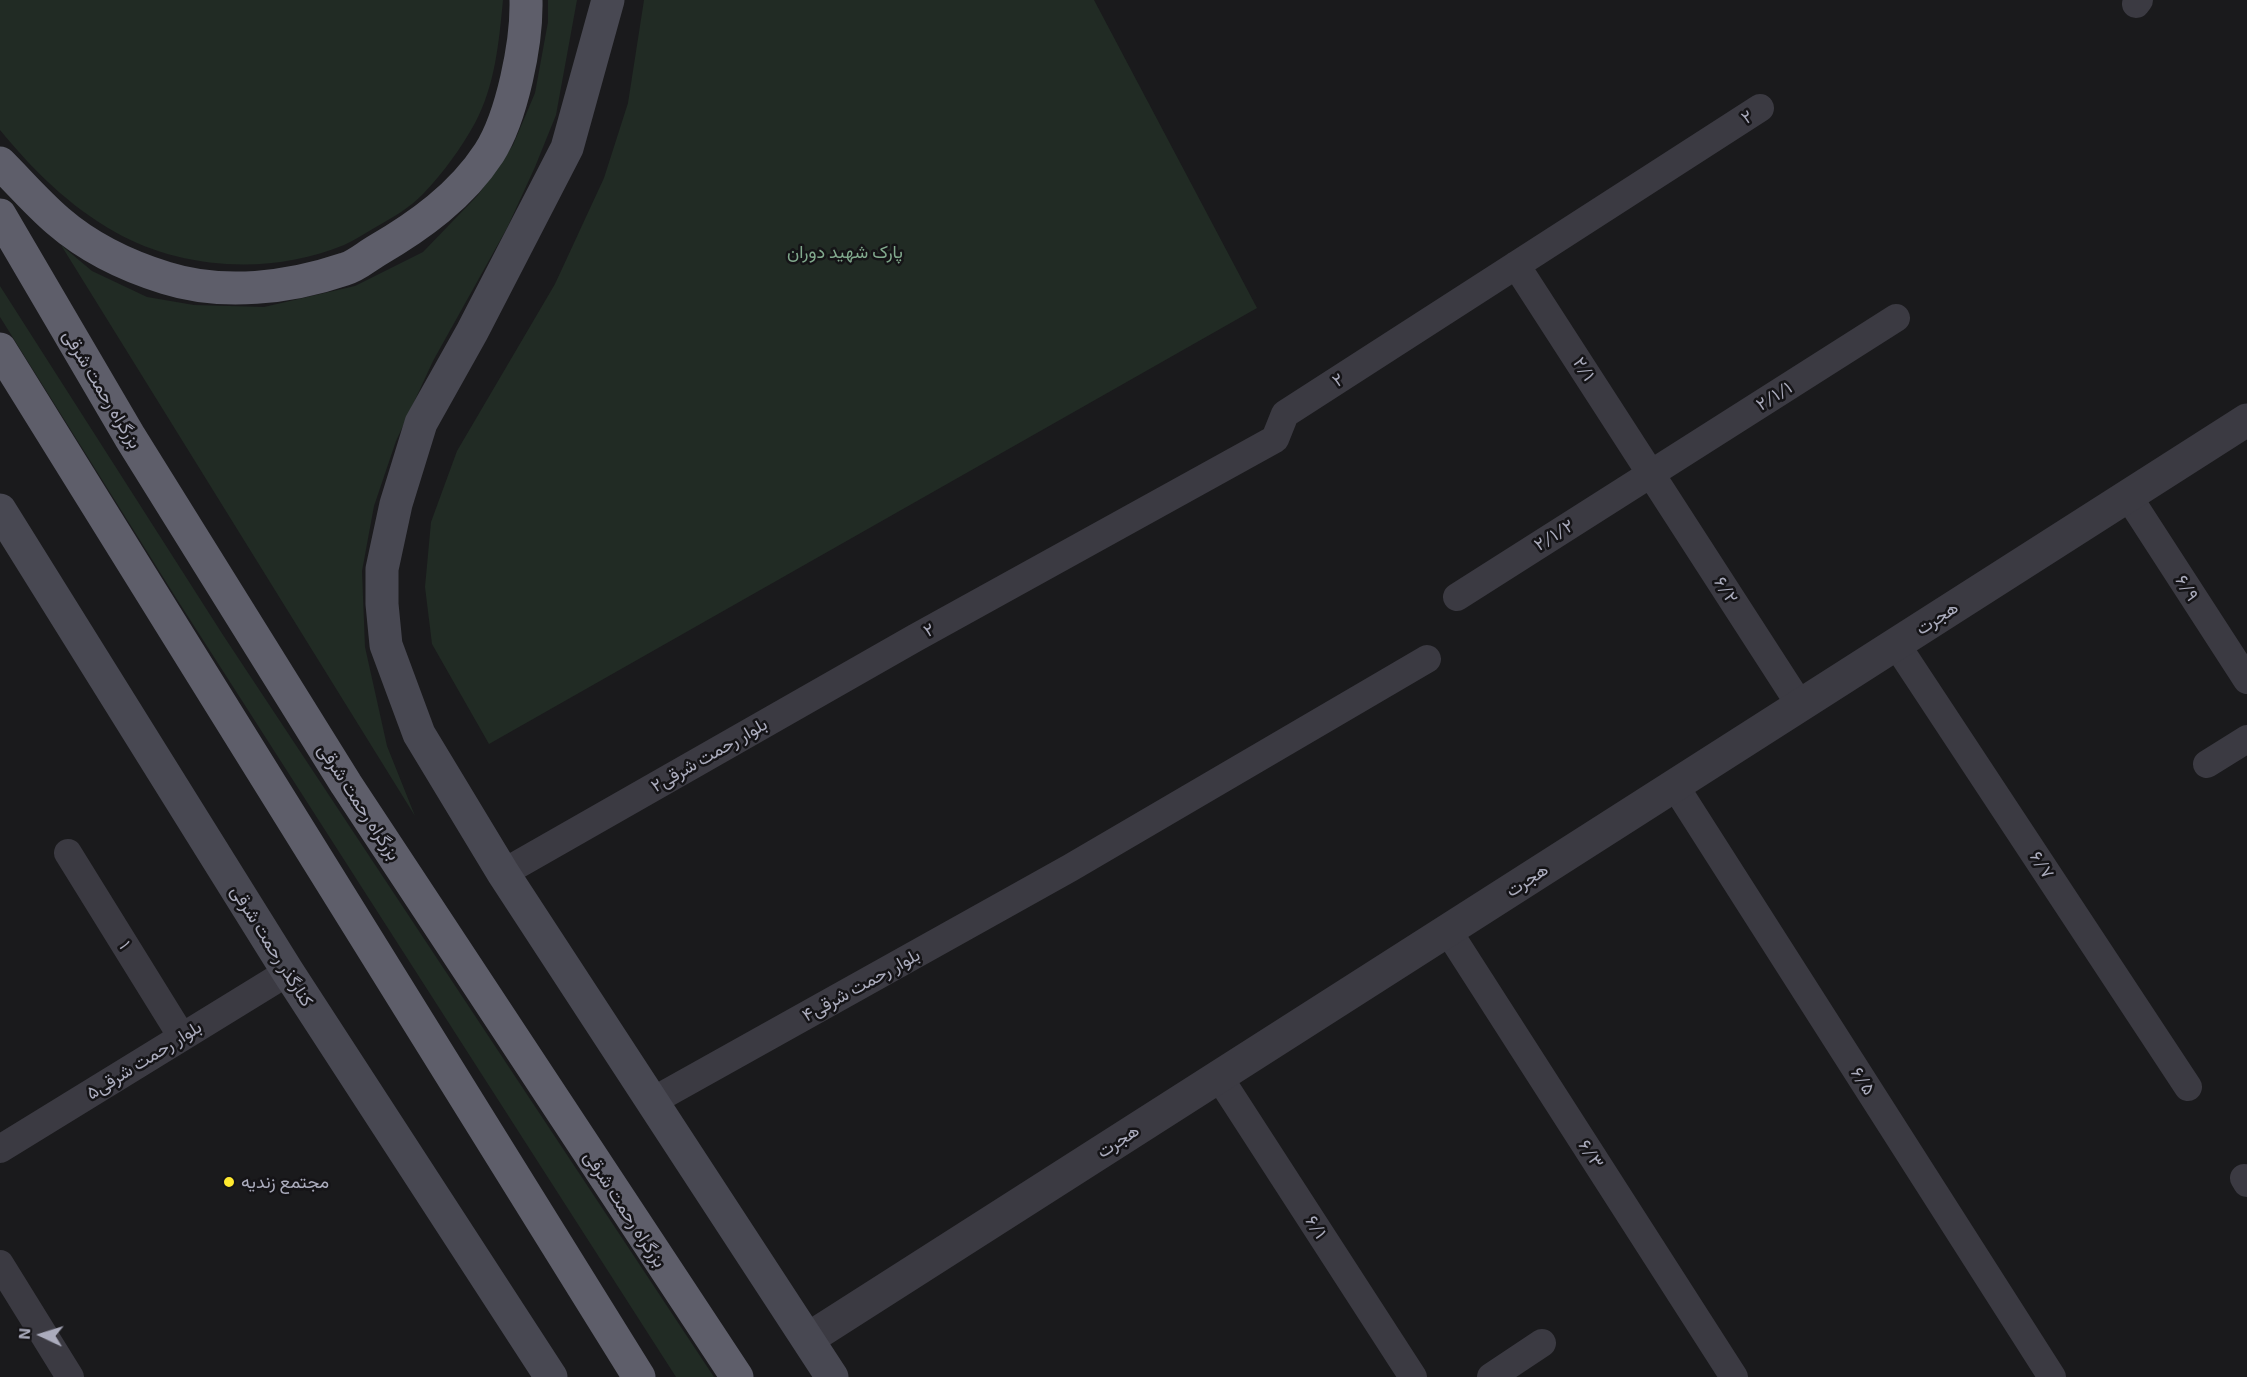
<!DOCTYPE html>
<meta charset="utf-8">
<style>
body{margin:0}
#map{position:relative;width:2247px;height:1377px;overflow:hidden;background:#1a1a1c;font-family:"Exo 2",sans-serif}
canvas{display:block}
.north{position:absolute;left:12px;top:1305px;width:60px;height:60px;-webkit-text-stroke:4px #151417;paint-order:stroke;rotate:274deg;font-size:16px;font-weight:700;line-height:24px;text-align:center;color:#abacbd}
.north::after{content:'';display:block;margin:auto;width:21px;height:27px;background:#abacbd;clip-path:polygon(50% 0,100% 100%,50% 72%,0 100%)}
</style>
<div id="map">
<canvas width="2247" height="1377"></canvas>
<div class="north">N</div>
</div>
<script>
const g = document.querySelector('canvas').getContext('2d');
g.lineJoin = 'round';
function paint(path, color) {
  g.fillStyle = color;
  g.fill(path, 'evenodd');
}
function stroke(path, color, width, dash) {
  g.strokeStyle = color;
  g.lineWidth = width;
  g.lineCap = dash ? 'butt' : 'round';
  g.setLineDash(dash || []);
  g.stroke(path);
}
function label(font, color, halo, rows, align = 'center') {
  g.font = font + ' "Exo 2",Vazirmatn,sans-serif';
  g.lineWidth = 5;
  g.setLineDash([]);
  g.textBaseline = 'middle';
  g.strokeStyle = halo;
  g.fillStyle = color;
  for (const [text, x, y, turn = 0] of rows) {
    g.save();
    g.translate(x, y);
    g.rotate((+turn || 0) * Math.PI / 180);
    g.textAlign = isNaN(turn) ? turn : align;
    if (halo) g.strokeText(text, 0, 0);
    g.fillText(text, 0, 0);
    g.restore();
  }
}
paint(new Path2D(`
 M 0,0 L 503,0 C 499,42 495,86 475,123 C 462,147 443,173 424,193 C 411,207 392,218 376,227 C 365,233 355,240 344,245 C 272,275 182,270 115,232 C 69,206 33,170 0,130 Z
 M 548,0 L 577,0 L 556,115 L 535,167 L 507,228 L 433,361 L 396,441 L 374,506 L 362,571 L 365,647 L 387,746 L 415,816 L 61,245 L 92,271 L 147,297 L 194,305 L 264,307 L 355,286 L 423,252 L 478,195 L 513,145 L 535,93 L 548,22 Z
 M 644,0 L 1094,0 L 1257,308 L 489,744 L 432,644 L 425,587 L 431,522 L 457,451 L 555,284 L 604,178 L 628,103 Z
 M 0,286 L 223,635 L 714,1377 L 676,1377 L 178,601 L 0,317 Z`), '#212b24');
stroke(new Path2D(`
 M 2136,4 L 2139,0
 M 1516,265 L 1800,705
 M 2128,496 L 2247,680
 M 1457,597 L 1896,318
 M 1896,644 L 2188,1087
 M 2207,764 L 2247,739
 M 1675,786 L 2052,1377
 M 68,853 L 182,1037
 M 503,873 L 915,638 L 1275,439 L 1285,414 L 1760,108
 M 1448,931 L 1734,1377
 M 1219,1077 L 1413,1377
 M 651,1102 L 1070,868 L 1427,659
 M 0,1149 L 288,972
 M 2244,1178 L 2247,1183
 M 0,1264 L 70,1377
 M 1491,1377 L 1542,1343`), '#3b3a42', 28);
stroke(new Path2D(`
 M 808,1339 L 2247,420`), '#3b3a42', 33);
stroke(new Path2D(`
 M 608,0 L 567,148 L 472,332 L 421,423 L 396,504 L 382,569 L 382,604 L 386,645 L 419,734 L 503,873 L 832,1377
 M 0,510 L 288,972 L 551,1377`), '#484852', 33);
stroke(new Path2D(`
 M 0,163 C 19,182 37,203 58,221 C 88,247 127,266 166,278 C 223,296 289,288 345,269 C 356,266 366,257 376,251 C 419,226 461,196 489,153 C 512,117 527,43 526,0
 M 0,215 L 130,437 L 346,784 L 737,1377
 M 0,349 L 639,1377`), '#5e5e6a', 33);
for (const [x, y, r, color] of [
 [229,1182,6,"#ffe92f"]
]) {
  const dot = new Path2D();
  dot.arc(x, y, r, 0, 2 * Math.PI);
  g.fillStyle = color;
  g.fill(dot);
  stroke(dot, '#151417', 2);
}
label('18px', '#abacbd', '#151417', [
 ["۲",1747,117,-33],
 ["۲/۱",1584,369,57],
 ["۲",1338,380,-33],
 ["بزرگراه رحمت شرقی",102,389,59],
 ["۲/۱/۱",1774,396,-32],
 ["۲/۱/۲",1554,535,-32],
 ["۶/۹",2187,588,57],
 ["۶/۲",1726,590,57],
 ["هجرت",1937,618,-33],
 ["۲",929,630,-29],
 ["بلوار رحمت شرقی۲",709,755,-30],
 ["بزرگراه رحمت شرقی",359,802,57],
 ["۶/۷",2042,865,57],
 ["هجرت",1527,880,-33],
 ["۱",125,945,58],
 ["کنارگذر رحمت شرقی",272,946,58],
 ["بلوار رحمت شرقی۴",861,985,-29],
 ["۵بلوار رحمت شرقی",144,1060,-32],
 ["۶/۵",1863,1081,57],
 ["هجرت",1118,1141,-33],
 ["۶/۳",1591,1154,57],
 ["بزرگراه رحمت شرقی",625,1209,57],
 ["۶/۱",1316,1227,57]
]);
label('18px', '#81a98d', '#151417', [
 ["پارک شهید دوران",845,252]
]);
label('18px', '#abacbd', '#151417', [
 ["مجتمع زندیه",241,1182]
], 'left');
</script>
